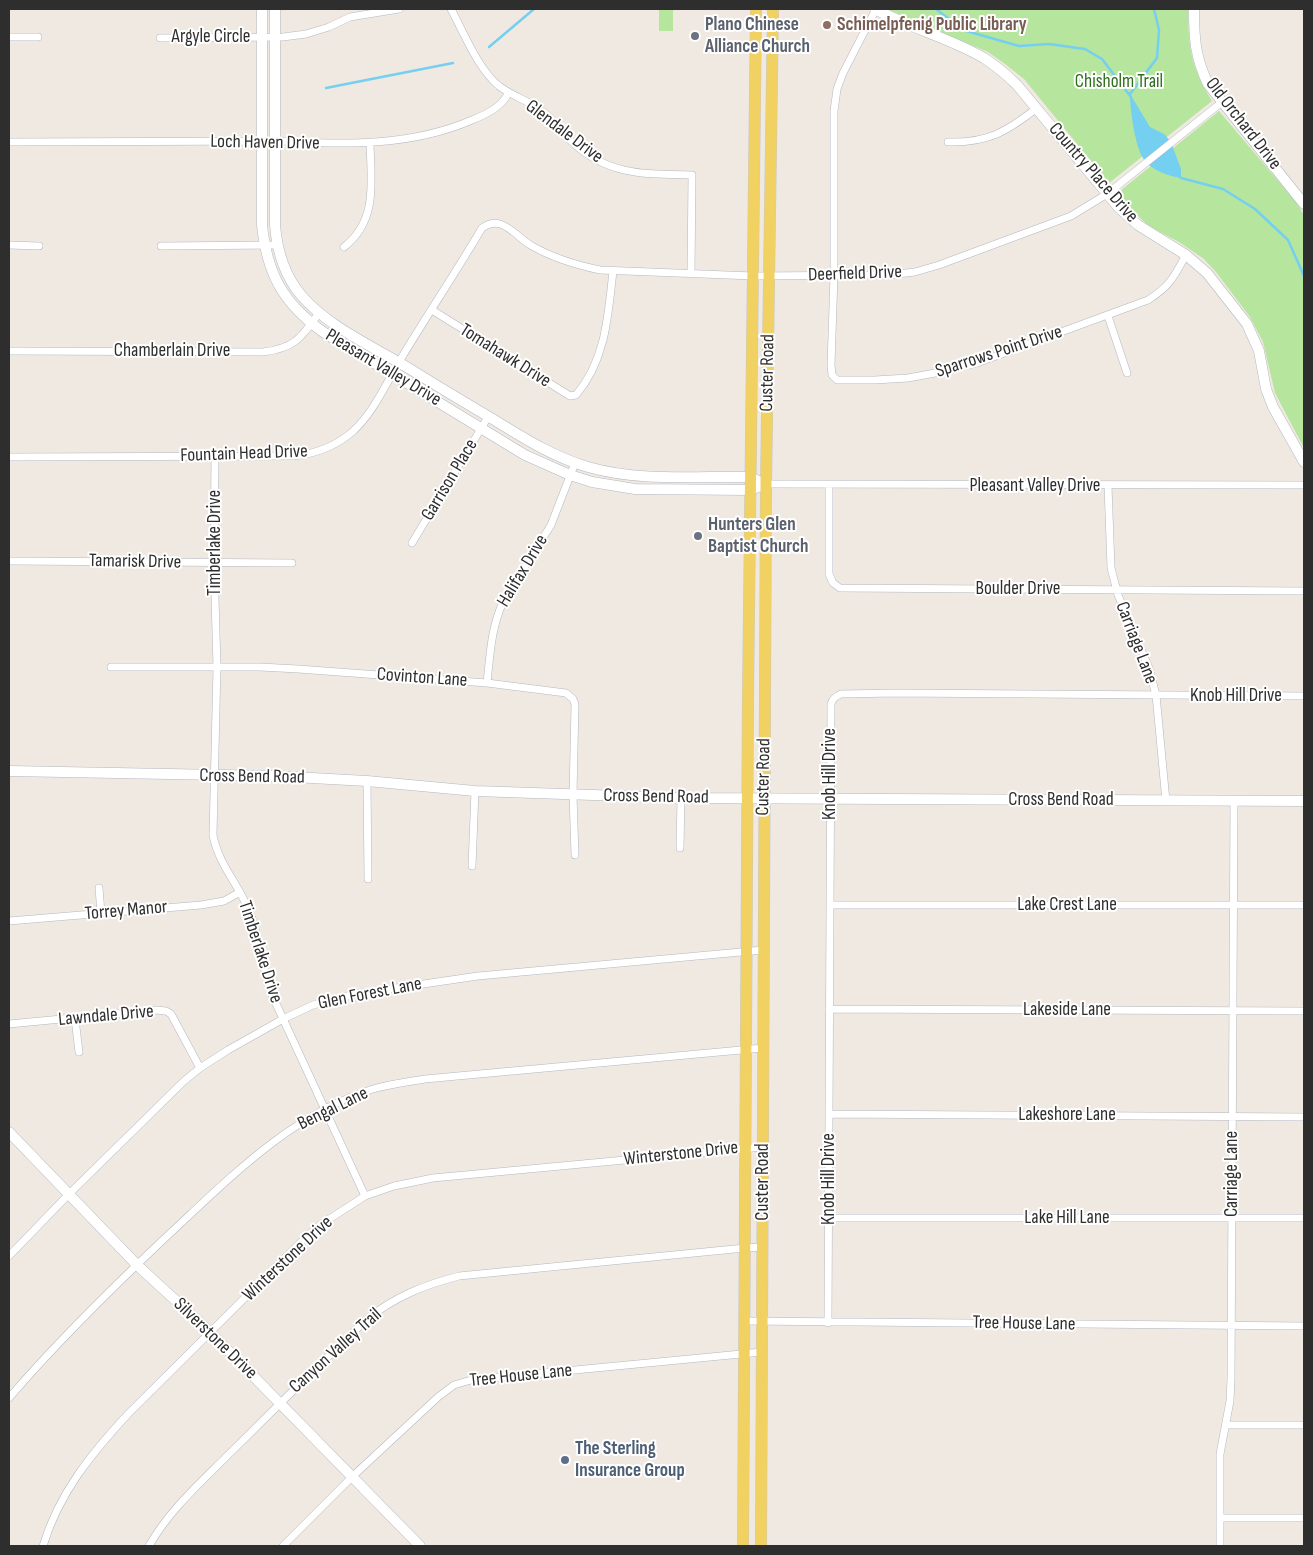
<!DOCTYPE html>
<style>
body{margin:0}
#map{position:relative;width:1313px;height:1555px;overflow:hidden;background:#efe9e1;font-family:"Sofia Sans Condensed",sans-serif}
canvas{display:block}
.frame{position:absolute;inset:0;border:10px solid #2e2e2e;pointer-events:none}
</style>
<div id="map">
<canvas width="1313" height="1555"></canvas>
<div class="frame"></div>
</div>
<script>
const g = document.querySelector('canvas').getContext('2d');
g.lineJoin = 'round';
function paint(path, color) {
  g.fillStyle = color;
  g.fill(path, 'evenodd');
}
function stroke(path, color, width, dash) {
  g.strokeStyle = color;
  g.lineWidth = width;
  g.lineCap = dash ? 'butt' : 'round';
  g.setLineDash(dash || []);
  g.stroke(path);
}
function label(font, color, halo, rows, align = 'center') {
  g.font = font + ' "Sofia Sans Condensed",sans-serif';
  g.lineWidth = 4;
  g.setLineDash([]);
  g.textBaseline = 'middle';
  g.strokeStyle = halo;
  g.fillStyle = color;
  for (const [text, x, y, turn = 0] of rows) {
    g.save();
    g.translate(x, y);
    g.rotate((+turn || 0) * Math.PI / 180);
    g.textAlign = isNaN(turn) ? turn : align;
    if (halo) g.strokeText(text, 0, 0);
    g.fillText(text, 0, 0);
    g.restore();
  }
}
paint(new Path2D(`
 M 886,9 L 1188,9 C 1189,50 1190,65 1212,101 L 1109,183 L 1024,79 L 1005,64 L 988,52 Z
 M 659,10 L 673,10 L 673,31 L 659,31 Z
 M 1219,111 L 1296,202 L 1304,215 L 1304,448 L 1275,393 L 1263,342 L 1250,317 L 1216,272 L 1204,259 L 1179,242 L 1149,226 L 1138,216 L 1119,196 L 1120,191 Z`), '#b6e59e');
paint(new Path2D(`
 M 1130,94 L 1150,127 L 1164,134 L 1171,142 L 1181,169 L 1181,178 C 1169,176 1154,171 1146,162 C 1135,151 1130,109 1130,94 Z`), '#75cff0');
stroke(new Path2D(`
 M 936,9 L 963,30 L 1019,46 L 1049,44 L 1085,49 L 1102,59 L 1131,97
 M 489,47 L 534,9
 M 326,88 L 453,63
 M 1130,94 L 1157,58 L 1159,30 L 1154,9
 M 1178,175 L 1181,178 L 1223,189 L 1255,209 L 1288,240 L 1304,276`), '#75cff0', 2.5);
const street = new Path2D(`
 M 451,9 C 464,33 478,69 499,86 C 512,96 529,101 542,111 C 554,119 561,131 571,141 C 607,176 646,174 692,175 L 691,274
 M 876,9 L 843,73 L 837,89 L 834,111 L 834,276 L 831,365 L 832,375 L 837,380 L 875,380 L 908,378 L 946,371 L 977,363 L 1148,300 C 1170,286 1174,277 1186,255
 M 9,37 L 38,37
 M 160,38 L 283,37 L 306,34 L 329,27 L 350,17 L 399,9
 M 9,142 L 282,141 C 346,145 412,146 472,120 C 485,115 503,107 508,93
 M 948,142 C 988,143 1006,132 1037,108
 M 9,245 L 39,246
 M 161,246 L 277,245
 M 344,247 C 378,221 371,181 370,143
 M 432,310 L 562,391 L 570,396 L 576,395 C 606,360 608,315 613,271
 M 1108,316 L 1127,373
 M 9,351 L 263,352 C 295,348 301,338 319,313
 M 215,456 L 214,563 L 217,667 L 213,835 C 219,867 241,886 251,916 C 261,942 262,969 272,995 L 365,1196
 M 9,457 L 293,456 C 315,454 334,447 351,433 C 374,413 386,383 402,357 C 428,314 456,272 482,228 C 488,224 493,222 500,224 C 511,227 521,240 532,246 C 553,258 576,265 600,270 L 753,276 L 889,275 L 915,272 L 939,265 L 1071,216 L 1107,194 L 1222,102
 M 766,484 L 1304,485
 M 829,485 L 829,574 L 833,583 L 840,588 L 1304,591
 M 1108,486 L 1111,568 L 1118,595 L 1149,668 L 1156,695 L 1166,801
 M 412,543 L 488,417
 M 9,561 L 292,563
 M 111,667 L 260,667 L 298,669 L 487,683 L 566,693 L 573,699 L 575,704 L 573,795 L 575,855
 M 487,683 C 490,655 491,628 503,602 L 551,525 L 575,463
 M 367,781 L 368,879
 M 680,848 L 681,798
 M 472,866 L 475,791
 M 99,888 L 101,913
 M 830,905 L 1304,905
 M 9,921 L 201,905 L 224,901 L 240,892
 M 829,1009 L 1304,1011
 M 75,1019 L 79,1052
 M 9,1024 L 156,1010 L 166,1011 L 171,1014 L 200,1068
 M 829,1114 L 1304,1117
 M 829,1218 L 1304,1218
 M 9,1256 L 69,1194 L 184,1081 L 200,1068 L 228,1050 L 283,1019 L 313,1005 L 355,994 L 478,976 L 763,950
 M 745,1321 L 1304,1326
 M 828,1323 L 831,704 C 833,698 836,696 841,694 L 896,693 L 1304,696
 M 9,1398 C 57,1342 111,1289 165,1238 C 228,1180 289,1115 373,1089 C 390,1084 408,1082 425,1079 L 763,1048
 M 1226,1425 L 1304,1425
 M 1220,1518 L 1304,1518
 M 43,1546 C 59,1493 91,1454 128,1414 L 305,1238 L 320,1225 L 365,1196 L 394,1186 L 433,1178 L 763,1147
 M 149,1546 C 168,1512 198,1485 226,1457 C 272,1411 319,1365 366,1320 C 394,1297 424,1285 459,1276 L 745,1248 L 762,1247
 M 283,1546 L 353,1476 L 438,1397 L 454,1385 L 471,1380 L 762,1352
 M 1220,1546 L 1220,1454 L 1230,1401 L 1231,1379 L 1234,800`);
const secondary = new Path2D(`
 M 262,9 L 262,225 C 267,274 283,303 323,332 L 525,455 L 570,475 L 592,482 L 635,489 L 750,490 L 766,484
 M 275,9 L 275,225 C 277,250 284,275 301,295 C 328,327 374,347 410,369 C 437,386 464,402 491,418 C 522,437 553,457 588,467 C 640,482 697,476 750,477 L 757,480
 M 875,9 C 910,28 950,38 984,58 C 996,66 1007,75 1017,85 L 1119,208 L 1138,225 L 1186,255 L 1207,273 L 1247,324 L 1259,351 L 1266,389 L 1273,407 L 1304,462
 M 1194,9 C 1194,38 1195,57 1208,84 L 1304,204
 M 9,771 L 275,776 L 367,781 L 475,791 L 681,798 L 1304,801
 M 9,1132 L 137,1265 L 210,1332 L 420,1546`);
const primary = new Path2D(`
 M 743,1546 L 748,696 L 756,9
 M 761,1546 L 766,484 L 773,9`);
stroke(street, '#b4b7c1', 8);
stroke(secondary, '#b4b7c1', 11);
stroke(primary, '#c9c9c9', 12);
stroke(street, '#fff', 7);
stroke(secondary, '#fff', 10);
stroke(primary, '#f2d163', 11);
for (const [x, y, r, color] of [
 [827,25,5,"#8d6e63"],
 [695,36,5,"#6b7280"],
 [698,536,5,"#6b7280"],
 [565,1460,5,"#5c6f8a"]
]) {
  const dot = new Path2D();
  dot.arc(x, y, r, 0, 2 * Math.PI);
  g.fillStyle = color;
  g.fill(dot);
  stroke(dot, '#fff', 2);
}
label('bold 19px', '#5b616d', '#fff', [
 ["Plano Chinese",705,25],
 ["Alliance Church",705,47],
 ["Hunters Glen",708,525],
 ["Baptist Church",708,547]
], 'left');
label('bold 19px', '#785e54', '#fff', [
 ["Schimelpfenig Public Library",837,25]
], 'left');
label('19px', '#2e2e2e', '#fff', [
 ["Argyle Circle",211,37],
 ["Old Orchard Drive",1243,124,52],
 ["Glendale Drive",564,132,37],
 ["Loch Haven Drive",265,143,1],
 ["Country Place Drive",1093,173,49],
 ["Deerfield Drive",855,274,-2],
 ["Chamberlain Drive",172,351],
 ["Sparrows Point Drive",999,352,-18],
 ["Tomahawk Drive",505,356,32],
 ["Pleasant Valley Drive",383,368,31],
 ["Custer Road",768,373,-89],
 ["Fountain Head Drive",244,454,-2],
 ["Garrison Place",450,480,-59],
 ["Pleasant Valley Drive",1035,486],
 ["Timberlake Drive",215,543,-90],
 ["Tamarisk Drive",135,562,1],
 ["Halifax Drive",523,571,-59],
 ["Boulder Drive",1018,589],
 ["Carriage Lane",1136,643,69],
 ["Covinton Lane",422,678,4],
 ["Knob Hill Drive",1236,696],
 ["Knob Hill Drive",830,774,-90],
 ["Cross Bend Road",252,777,1],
 ["Custer Road",764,777,-89],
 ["Cross Bend Road",656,797,1],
 ["Cross Bend Road",1061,800],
 ["Lake Crest Lane",1067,905],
 ["Torrey Manor",126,911,-5],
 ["Timberlake Drive",260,952,72],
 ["Glen Forest Lane",370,994,-11],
 ["Lakeside Lane",1067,1010],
 ["Lawndale Drive",106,1016,-5],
 ["Bengal Lane",333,1109,-26],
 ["Lakeshore Lane",1067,1115],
 ["Winterstone Drive",681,1154,-6],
 ["Carriage Lane",1232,1174,-90],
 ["Knob Hill Drive",829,1179,-90],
 ["Custer Road",763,1182,-90],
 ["Lake Hill Lane",1067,1218],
 ["Winterstone Drive",288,1259,-43],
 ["Tree House Lane",1024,1324,1],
 ["Silverstone Drive",215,1339,44],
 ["Canyon Valley Trail",336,1351,-42],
 ["Tree House Lane",521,1376,-6]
]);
label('19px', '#2c6e1b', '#fff', [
 ["Chisholm Trail",1119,82]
]);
label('bold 19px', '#4e5e75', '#fff', [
 ["The Sterling",575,1449],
 ["Insurance Group",575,1471]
], 'left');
</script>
